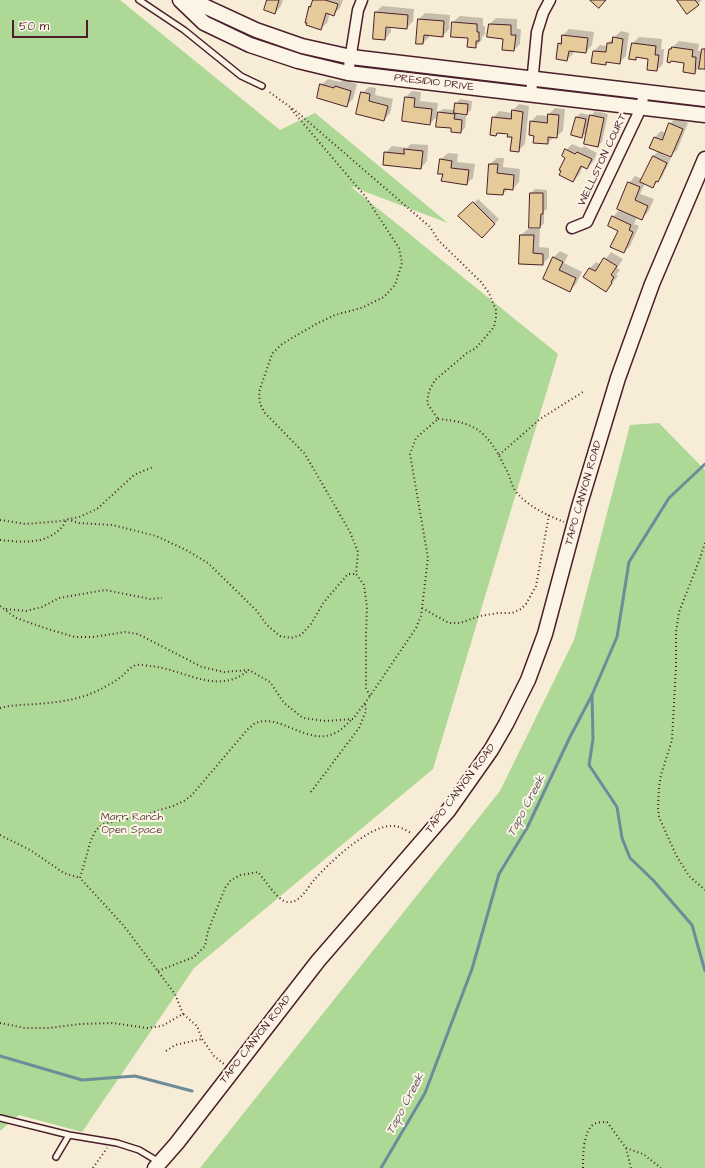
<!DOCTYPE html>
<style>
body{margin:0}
#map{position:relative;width:705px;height:1168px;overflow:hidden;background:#f7ecd6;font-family:"Architects Daughter",sans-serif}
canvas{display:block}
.scale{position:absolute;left:12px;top:20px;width:76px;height:18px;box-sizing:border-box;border:2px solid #4a1f2b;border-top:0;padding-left:5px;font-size:12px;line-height:14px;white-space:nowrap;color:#4a1f2b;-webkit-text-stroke:3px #fcf5e5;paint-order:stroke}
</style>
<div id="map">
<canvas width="705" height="1168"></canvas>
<div class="scale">50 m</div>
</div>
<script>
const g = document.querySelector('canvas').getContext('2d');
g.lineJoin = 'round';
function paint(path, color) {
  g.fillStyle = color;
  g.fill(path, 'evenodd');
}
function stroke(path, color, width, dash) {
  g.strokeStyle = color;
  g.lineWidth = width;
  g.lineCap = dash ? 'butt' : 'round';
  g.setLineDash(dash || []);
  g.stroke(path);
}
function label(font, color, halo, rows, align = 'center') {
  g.font = font + ' "Architects Daughter",sans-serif';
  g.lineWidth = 4;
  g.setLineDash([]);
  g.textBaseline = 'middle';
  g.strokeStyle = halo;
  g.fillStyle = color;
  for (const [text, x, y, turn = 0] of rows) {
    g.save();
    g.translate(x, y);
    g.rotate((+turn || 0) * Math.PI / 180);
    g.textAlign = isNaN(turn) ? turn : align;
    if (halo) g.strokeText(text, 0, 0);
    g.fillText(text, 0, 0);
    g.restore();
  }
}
paint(new Path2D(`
 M 0,0 L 120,0 L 280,130 L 315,113 L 448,223 L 350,186 L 558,354 L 433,769 L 194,968 L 82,1132 L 19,1115 L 0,1131 Z
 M 659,423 L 705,470 L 705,1168 L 200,1168 L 500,791 L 574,640 L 630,425 Z`), '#add896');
paint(new Path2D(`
 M 268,0 L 283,0 L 281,6 L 275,13 Z
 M 314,0 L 343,0 L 340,8 L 334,14 L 330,13 L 327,23 L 320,29 L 310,7 Z
 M 678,0 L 702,0 L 698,4 Z
 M 382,6 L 414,9 L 413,21 L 407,28 L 391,27 L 391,32 L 385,39 L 376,12 Z
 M 425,13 L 450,15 L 449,29 L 443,36 L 429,35 L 429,37 L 423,43 L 419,19 Z
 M 460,16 L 483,18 L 483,26 L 485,26 L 485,34 L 482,37 L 482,40 L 475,47 L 469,37 L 453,22 Z
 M 496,18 L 517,19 L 517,29 L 521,29 L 520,44 L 514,50 L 504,38 L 490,24 Z
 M 569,29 L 594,32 L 592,45 L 586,52 L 574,50 L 573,54 L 567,60 L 559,44 L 562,40 L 563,35 Z
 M 621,31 L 629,33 L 626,56 L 619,63 L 608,61 L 606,64 L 594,51 L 600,45 L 608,46 L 608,43 Z
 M 639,37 L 662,39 L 661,49 L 664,49 L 663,64 L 657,70 L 649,58 L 637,56 L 635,59 L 630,58 L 633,43 Z
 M 679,41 L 699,44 L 698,51 L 702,51 L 705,47 L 705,68 L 699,68 L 694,73 L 685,62 L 670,50 Z
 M 328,79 L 340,82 L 342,80 L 357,84 L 353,99 L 347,105 L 321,85 Z
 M 369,87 L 376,88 L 375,95 L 393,99 L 390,113 L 384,120 L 362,93 Z
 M 412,91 L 421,92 L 420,101 L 438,103 L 436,117 L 430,124 L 403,120 L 406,97 Z
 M 460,99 L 472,101 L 471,110 L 467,114 L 458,113 L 458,115 L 466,116 L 465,128 L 461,132 L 452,127 L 438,113 L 443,109 L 455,110 L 456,104 Z
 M 519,104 L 529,106 L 525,144 L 519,150 L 513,136 L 509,134 L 498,132 L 496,135 L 493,118 L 499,111 L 512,113 L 512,111 Z
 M 555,108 L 565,109 L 563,131 L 547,143 L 531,122 L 537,115 L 549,116 L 549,114 Z
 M 595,111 L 608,114 L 602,142 L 598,146 L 589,128 L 587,127 L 586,133 L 581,137 L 572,135 L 576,117 L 581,113 L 589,115 L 589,118 Z
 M 676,117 L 688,123 L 677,150 L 670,156 L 663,153 L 662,154 L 671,158 L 662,177 L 653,186 L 645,183 L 640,194 L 654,199 L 648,212 L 642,219 L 637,217 L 634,224 L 639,226 L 630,246 L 624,252 L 619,230 L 613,217 L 620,209 L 629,183 L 635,176 L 642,179 L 653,156 L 659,151 L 654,138 L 661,131 L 666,133 L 670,124 Z
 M 411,144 L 428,145 L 427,161 L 421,168 L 385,153 L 392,146 L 407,148 Z
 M 572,144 L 582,148 L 584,146 L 597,153 L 593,162 L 587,168 L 583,166 L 579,175 L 573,181 L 566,150 Z
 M 448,153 L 458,154 L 457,162 L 475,164 L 473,178 L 466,184 L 439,173 L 441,159 Z
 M 497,158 L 504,158 L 503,167 L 520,169 L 519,182 L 513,189 L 509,188 L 503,194 L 490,164 Z
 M 535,189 L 547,190 L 547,209 L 544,211 L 544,223 L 540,227 L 531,193 Z
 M 478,199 L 499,219 L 482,237 L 460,216 Z
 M 528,229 L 540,229 L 539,247 L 549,248 L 549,257 L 543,264 L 520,263 L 521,235 Z
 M 560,251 L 568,255 L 564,263 L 582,272 L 576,284 L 570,291 L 545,279 L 554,257 Z
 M 611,252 L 623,259 L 617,268 L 620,270 L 616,275 L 618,276 L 606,291 L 585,277 L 590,268 L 596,262 L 601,265 Z`), '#0003');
stroke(new Path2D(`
 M 592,695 L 593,739 L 589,765 L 617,807 L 622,838 L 630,858 L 653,880 L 692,925 L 705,971
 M 0,1056 L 82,1080 L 135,1076 L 192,1091
 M 381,1168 L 425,1093 L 472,969 L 499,874 L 527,828 L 570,737 L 592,695 L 617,637 L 629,562 L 669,498 L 705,464`), '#6d8c99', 3);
const building = new Path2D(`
 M 267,0 L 279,0 L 275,14 L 264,10 Z
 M 313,0 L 325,0 L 338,4 L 334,16 L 326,13 L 321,30 L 306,25 L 307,23 L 305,23 L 309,6 L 310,7 Z
 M 590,0 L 606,0 L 599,8 Z
 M 677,0 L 695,0 L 699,5 L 687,14 Z
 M 375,12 L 408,15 L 407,29 L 386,27 L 385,40 L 373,39 Z
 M 418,19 L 444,21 L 443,37 L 424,35 L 423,44 L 416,44 Z
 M 452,22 L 477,24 L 477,32 L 479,32 L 479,41 L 476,41 L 476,48 L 467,47 L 468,38 L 451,37 Z
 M 489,24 L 511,25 L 511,35 L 516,35 L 514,51 L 502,50 L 503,39 L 487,37 Z
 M 562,35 L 588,38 L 586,53 L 569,51 L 567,61 L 556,59 L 558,43 L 561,44 Z
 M 613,37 L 623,39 L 620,64 L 606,62 L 606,65 L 591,63 L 593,51 L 606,52 L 607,43 L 612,43 Z
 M 632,43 L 656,46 L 655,55 L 659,55 L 657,71 L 647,70 L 648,59 L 636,57 L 636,60 L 629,59 Z
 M 672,47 L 693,50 L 692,57 L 696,57 L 695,74 L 683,72 L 684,63 L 671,61 L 670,63 L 667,62 L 669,49 L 671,49 Z
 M 702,49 L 705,49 L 705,69 L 699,69 Z
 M 320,84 L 334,88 L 335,86 L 351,91 L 347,107 L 317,98 Z
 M 361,92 L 370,94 L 369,101 L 388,106 L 384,121 L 356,114 Z
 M 405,97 L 415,98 L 414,107 L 432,109 L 430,125 L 402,121 Z
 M 455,103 L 468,104 L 467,115 L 454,113 Z
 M 512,110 L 523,112 L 519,152 L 510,151 L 512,137 L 507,137 L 508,134 L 497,133 L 496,136 L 490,135 L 492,117 L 511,119 Z
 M 438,112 L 455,114 L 454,119 L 462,120 L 461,133 L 451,132 L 451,128 L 436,127 Z
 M 548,114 L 559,115 L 557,138 L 548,137 L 548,144 L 533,143 L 534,136 L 529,135 L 530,121 L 547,123 Z
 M 590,115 L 604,118 L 598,147 L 584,144 Z
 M 576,117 L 586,119 L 582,138 L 571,135 Z
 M 669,123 L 683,129 L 671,157 L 649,148 L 654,137 L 662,140 Z
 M 404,149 L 423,151 L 421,169 L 383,165 L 384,152 L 404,154 Z
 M 565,149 L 575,154 L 577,152 L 592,159 L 587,169 L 581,166 L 573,182 L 559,175 L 561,171 L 559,170 L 565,158 L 562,156 Z
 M 653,156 L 667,163 L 658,182 L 656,181 L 653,188 L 640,182 Z
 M 440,159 L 452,161 L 451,168 L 469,170 L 467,185 L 441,181 L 443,174 L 438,174 Z
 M 489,164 L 498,164 L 497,173 L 514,175 L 513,190 L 504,189 L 503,195 L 487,194 Z
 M 628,182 L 640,187 L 635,200 L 648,206 L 642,220 L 617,209 Z
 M 530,193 L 543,193 L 543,214 L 541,214 L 540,228 L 529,228 Z
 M 473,202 L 495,224 L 482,238 L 458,216 Z
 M 612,216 L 631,225 L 629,230 L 633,232 L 624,253 L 610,247 L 618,231 L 608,226 Z
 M 520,235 L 534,235 L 533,253 L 543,254 L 543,265 L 519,264 Z
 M 553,257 L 563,262 L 559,270 L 576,278 L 570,292 L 543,279 Z
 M 604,258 L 617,266 L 611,275 L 614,277 L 611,282 L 612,283 L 606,292 L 583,277 L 589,268 L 595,271 Z`);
paint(building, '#e5ca9a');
stroke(building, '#4a1f2b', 1);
const lane = new Path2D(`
 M 139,0 L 184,30 L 241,76 L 262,86
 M 0,1118 L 69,1135 L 117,1143 L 139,1150 L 159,1162
 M 56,1157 L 69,1135`);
const street = new Path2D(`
 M 348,73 L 358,10 L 362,0
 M 531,94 L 537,32 L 543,13 L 550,0
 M 572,228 L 587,222 L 641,108 L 644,92`);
const secondary = new Path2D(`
 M 180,0 L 204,23 L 250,45 L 298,61 L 348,73 L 705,115
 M 191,0 L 256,30 L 302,46 L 351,57 L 705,99
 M 155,1168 L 177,1143 L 318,961 L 448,811 L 491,750 L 506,724 L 528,680 L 545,634 L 579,507 L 618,378 L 652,284 L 705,159`);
stroke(lane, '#4a1f2b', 8);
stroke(street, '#4a1f2b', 13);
stroke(secondary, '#4a1f2b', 17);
stroke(new Path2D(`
 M 291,109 L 365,196 L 399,248 L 402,263 L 395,285 L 384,297 L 361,308 L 335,315 L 316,324 L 282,344 L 272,354 L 259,392 L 260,404 L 265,413 L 305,454 L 350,532 L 358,552 L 356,574 L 364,585 L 367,607 L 366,635 L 366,688 L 370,696
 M 438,419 C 477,422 488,433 505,467 C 510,475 511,486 517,493 C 529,507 547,515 564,522
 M 499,455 L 540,419 L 583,392
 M 0,520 L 26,524 L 61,521 L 79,517 L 97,509 L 134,475 L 153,467
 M 0,540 C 20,542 44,545 60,529 C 63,527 65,522 67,519 L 79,523 L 113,525 L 156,536 L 186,550 L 208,563 L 256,610 L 267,625 L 280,636 L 291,638 L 301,635 L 311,624 L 324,602 L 348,574 L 356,574
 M 705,543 L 699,561 L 679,612 L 676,632 L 676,667 L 672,740 L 661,775 L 659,787 L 658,808 L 659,817 L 676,855 L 689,876 L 705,890
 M 0,606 L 16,618 L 51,630 L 75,637 L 93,637 L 125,632 L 138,634 L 202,667 L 224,672 L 249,670 L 270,682 L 284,703 L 303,718 L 325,721 L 353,719 L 370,696 L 416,628 L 421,616 L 428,558 L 410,454 L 416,438 L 438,419 L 427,403 L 429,391 L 435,380 L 467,353 L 476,348 L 494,327 L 496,317 L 496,310 L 489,293 L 481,282 L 438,240 L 430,227 L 297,112 L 268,91
 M 422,608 L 449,623 L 460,623 L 480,616 L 498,613 L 512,613 L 521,609 L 526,604 L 536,586 L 549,515
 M 6,609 L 26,611 L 42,607 L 59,598 L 105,590 L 150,599 L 162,598
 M 0,708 L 9,706 C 40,703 73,704 101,689 C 108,685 116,681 122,676 C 126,673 130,667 136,665 C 141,664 147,666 151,666 C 186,670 218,696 249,670
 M 311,792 L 359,728 L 366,711 L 365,703
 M 0,835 L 30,850 L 64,873 L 80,878
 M 158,971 L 194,957 L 205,946 L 208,931 L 225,888 L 231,880 L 241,875 L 258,872 C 265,880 278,901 287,902 C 300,904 307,888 314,880 C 329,863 367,827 390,826 C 397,825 407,830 412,834
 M 183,1014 L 175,994 L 124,926 L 80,878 L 91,840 L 96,830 L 103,824 L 141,816 L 173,806 L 184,801 L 192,795 L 247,730 C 249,728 252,726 254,724 C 278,711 308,747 335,733 C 342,730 347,724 352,719
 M 0,1023 L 25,1028 L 49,1028 L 81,1024 L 113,1023 L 147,1028 L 162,1026 L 183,1014 L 197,1026 L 202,1039 L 214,1056 L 224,1064
 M 166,1051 L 175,1045 L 202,1039
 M 626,1148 L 643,1154 L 661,1168
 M 93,1168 L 107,1148
 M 583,1168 C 583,1156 583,1131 594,1124 C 598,1122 603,1122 607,1122 L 626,1148 L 631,1168`), '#4a1f2b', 2, [1, 3]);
stroke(lane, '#fcf5e5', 5);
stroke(street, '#fcf5e5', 10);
stroke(secondary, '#fcf5e5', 14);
label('11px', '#4a1f2b', '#fcf5e5', [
 ["PRESIDIO DRIVE",434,83,7],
 ["WELLSTON COURT",603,160,-65],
 ["TAPO CANYON ROAD",584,493,-74],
 ["TAPO CANYON ROAD",461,789,-53],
 ["TAPO CANYON ROAD",256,1040,-52]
]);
label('11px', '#634d46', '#fcf5e5', [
 ["Marr Ranch",132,818],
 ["Open Space",132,831]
]);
label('italic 12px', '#5c5562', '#fcf5e5', [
 ["Tapo Creek",527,806,-62],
 ["Tapo Creek",406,1104,-62]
]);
</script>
